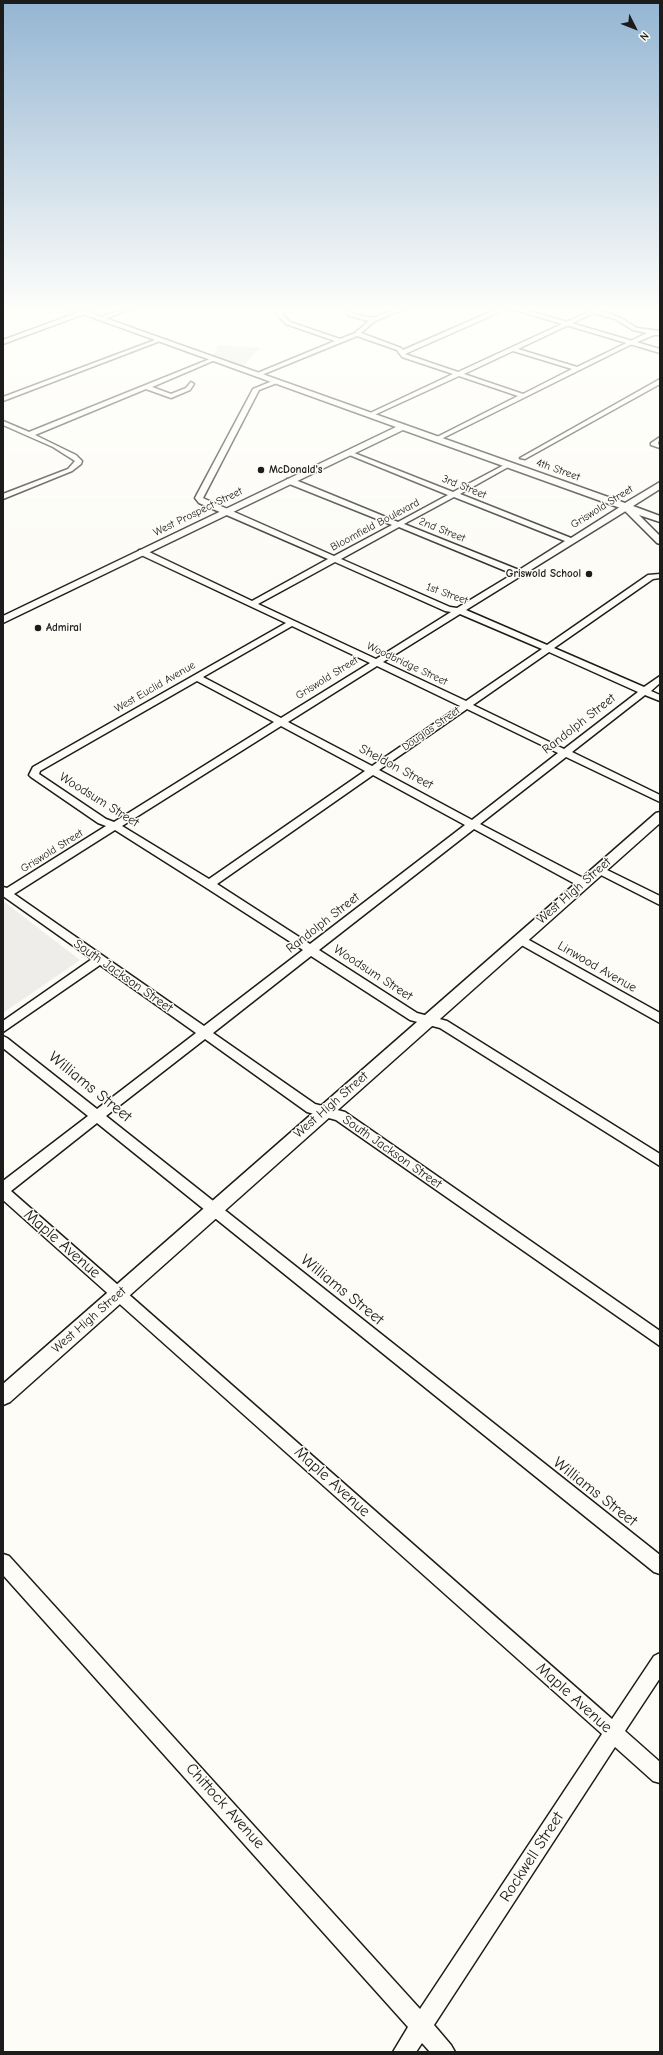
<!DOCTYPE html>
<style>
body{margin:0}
#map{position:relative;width:663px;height:2055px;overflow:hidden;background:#fdfcf7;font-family:"Comic Neue",sans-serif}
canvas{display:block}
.frame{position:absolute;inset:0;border:4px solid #1c1c1c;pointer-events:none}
.north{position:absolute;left:615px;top:8px;width:40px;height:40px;-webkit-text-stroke:3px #fdfcf7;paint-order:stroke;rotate:132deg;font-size:11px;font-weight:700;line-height:16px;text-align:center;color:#1c1c1c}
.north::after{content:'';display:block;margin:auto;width:14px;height:18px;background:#1c1c1c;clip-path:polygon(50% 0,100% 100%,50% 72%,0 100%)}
</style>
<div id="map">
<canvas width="663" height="2055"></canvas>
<div class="frame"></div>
<div class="north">N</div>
</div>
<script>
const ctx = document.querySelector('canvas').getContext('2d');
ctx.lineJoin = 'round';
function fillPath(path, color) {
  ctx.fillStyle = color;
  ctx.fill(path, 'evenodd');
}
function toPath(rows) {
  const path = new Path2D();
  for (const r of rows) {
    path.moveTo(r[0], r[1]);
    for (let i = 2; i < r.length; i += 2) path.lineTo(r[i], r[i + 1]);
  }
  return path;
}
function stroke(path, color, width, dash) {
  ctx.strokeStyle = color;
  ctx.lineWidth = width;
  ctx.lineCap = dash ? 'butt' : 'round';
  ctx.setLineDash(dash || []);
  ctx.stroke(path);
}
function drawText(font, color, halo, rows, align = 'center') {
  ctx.font = font + ' "Comic Neue",sans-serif';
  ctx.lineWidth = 3;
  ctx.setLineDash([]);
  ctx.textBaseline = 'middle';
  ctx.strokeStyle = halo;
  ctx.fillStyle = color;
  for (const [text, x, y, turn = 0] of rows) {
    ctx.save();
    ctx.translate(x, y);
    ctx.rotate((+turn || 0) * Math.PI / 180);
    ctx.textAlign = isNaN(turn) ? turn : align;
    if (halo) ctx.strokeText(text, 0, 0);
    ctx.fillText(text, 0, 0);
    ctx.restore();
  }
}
fillPath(toPath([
 [70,306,130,306,98,317],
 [3,901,80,960,3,1013]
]), '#eeede9');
fillPath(toPath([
 [219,345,260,348,243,366,212,356]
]), '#e0dfdb');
const minor = toPath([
 [3,306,10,306,3,310,3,306],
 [131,306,140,306,101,320,96,319,131,306],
 [277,306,283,306,283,315,290,322,340,339,355,333,369,321,349,316,342,306,348,306,353,314,373,318,403,306,411,306,375,321,361,333,401,348,403,350,504,306,509,306,509,308,405,354,458,372,590,311,585,308,588,306,619,317,637,328,660,331,660,335,654,335,630,345,437,441,434,439,435,438,518,396,459,376,372,416,368,416,368,414,453,374,402,357,397,350,357,336,259,376,255,376,255,374,335,341,286,324,277,315,277,306],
 [594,313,615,319,633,330,647,333,577,367,518,349,594,313],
 [513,351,572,369,523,394,464,374,513,351],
 [82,311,84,314,3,344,3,340,82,311],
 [155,340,160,341,3,401,3,397,155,340],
 [210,359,215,360,152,387,171,394,186,388,191,382,194,384,190,390,171,398,146,389,35,435,76,455,82,461,81,464,72,471,3,499,3,494,68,469,75,461,53,447,3,425,3,421,29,432,210,359],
 [660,379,660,384,525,459,520,458,660,379],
 [275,380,277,381,277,383,259,390,203,498,205,499,334,556,392,525,287,483,287,479,293,479,398,522,448,495,347,454,347,452,349,451,453,492,506,464,510,464,510,466,460,494,571,538,623,505,629,505,629,509,466,610,547,645,648,575,660,574,660,578,653,579,554,648,644,687,660,676,660,683,651,691,660,695,660,701,645,695,572,752,660,795,660,802,566,757,480,824,587,880,588,883,587,886,579,886,474,829,319,950,417,1013,447,1021,660,1154,660,1166,440,1028,410,1020,311,956,213,1033,315,1104,345,1112,660,1331,660,1346,336,1120,307,1112,205,1039,106,1116,660,1555,660,1574,654,1572,97,1123,11,1191,612,1719,654,1656,660,1653,660,1678,625,1731,660,1762,660,1783,653,1781,615,1747,434,2025,451,2045,455,2052,430,2052,422,2043,416,2052,393,2052,408,2027,3,1575,3,1554,9,1556,420,2009,602,1734,3,1200,3,1181,88,1116,3,1048,3,1036,7,1038,97,1109,196,1033,100,965,3,1032,3,1021,92,959,3,896,3,887,7,888,106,826,98,823,31,777,29,775,33,767,286,623,139,554,139,550,145,550,252,601,328,559,199,503,195,498,253,389,275,380],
 [454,497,565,541,519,570,404,524,454,497],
 [399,527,513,574,457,608,450,607,341,559,399,527],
 [335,562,445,611,451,612,376,659,258,604,335,562],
 [460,614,542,649,466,701,383,662,460,614],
 [292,626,370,663,281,718,203,677,292,626],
 [549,652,638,692,564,749,473,705,549,652],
 [377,666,460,706,372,766,288,722,377,666],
 [197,681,274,722,114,822,106,819,39,774,40,771,197,681],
 [467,709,558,753,472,820,379,770,467,709],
 [281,726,365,771,209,879,122,826,281,726],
 [373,775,465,825,310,944,217,884,373,775],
 [115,830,205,887,303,950,204,1026,14,894,115,830],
 [660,437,658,443,660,448,651,445,651,443,660,437],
 [599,866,660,896,660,905,595,872,594,870,595,868,599,866],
 [520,935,660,1013,660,1023,516,942,514,939,516,936,520,935]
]);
const tertiary = toPath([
 [61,306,71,306,625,503,660,482,660,489,633,506,660,516,660,522,639,515,660,536,660,544,657,543,623,509,403,430,3,623,3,616,396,427,61,306],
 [502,306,513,306,660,349,660,353,502,306],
 [660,812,660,823,10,1402,3,1405,3,1384,656,813,660,812]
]);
stroke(minor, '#1c1c1c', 3);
stroke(tertiary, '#1c1c1c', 3);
fillPath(minor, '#fdfcf7');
fillPath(tertiary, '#fdfcf7');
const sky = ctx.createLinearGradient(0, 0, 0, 594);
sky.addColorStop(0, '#94b5d2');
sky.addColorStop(0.52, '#fefefb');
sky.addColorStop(1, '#fefefb00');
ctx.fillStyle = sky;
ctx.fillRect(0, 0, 663, 594);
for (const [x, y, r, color] of [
 [261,470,4,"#1c1c1c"],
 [589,574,4,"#1c1c1c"],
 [38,628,4,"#1c1c1c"]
]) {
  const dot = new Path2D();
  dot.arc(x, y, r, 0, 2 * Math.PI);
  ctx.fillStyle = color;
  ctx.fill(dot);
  stroke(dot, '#fdfcf7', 1.5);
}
drawText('bold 11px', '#1c1c1c', '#fdfcf7', [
 ["McDonald's",269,470],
 ["Griswold School",581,574,"right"],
 ["Admiral",46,628]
], 'left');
drawText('11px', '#1c1c1c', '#fdfcf7', [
 ["4th Street",558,470,20],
 ["3rd Street",464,487,22],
 ["Griswold Street",602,507,-32],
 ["West Prospect Street",198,512,-26],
 ["Bloomfield Boulevard",375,525,-28],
 ["2nd Street",442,530,22],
 ["1st Street",447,594,20],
 ["Woodbridge Street",407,664,25],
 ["Griswold Street",327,678,-32],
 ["West Euclid Avenue",155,687,-30],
 ["Douglas Street",431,729,-35],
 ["Griswold Street",52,851,-32]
]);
drawText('13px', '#1c1c1c', '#fdfcf7', [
 ["Randolph Street",579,724,-38],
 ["Sheldon Street",396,767,28],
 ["Woodsum Street",99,800,32],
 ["West High Street",574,891,-41],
 ["Randolph Street",323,923,-38],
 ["Linwood Avenue",597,967,30],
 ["Woodsum Street",373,973,33],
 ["South Jackson Street",123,976,35],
 ["West High Street",331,1105,-41],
 ["South Jackson Street",392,1152,35],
 ["West High Street",89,1320,-41]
]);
drawText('16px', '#1c1c1c', '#fdfcf7', [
 ["Williams Street",90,1087,39],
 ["Maple Avenue",62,1244,41],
 ["Williams Street",342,1290,39],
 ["Maple Avenue",332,1482,42],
 ["Williams Street",595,1492,38],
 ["Maple Avenue",574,1698,42],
 ["Chittock Avenue",225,1806,48],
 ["Rockwell Street",532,1857,-57]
]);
</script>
